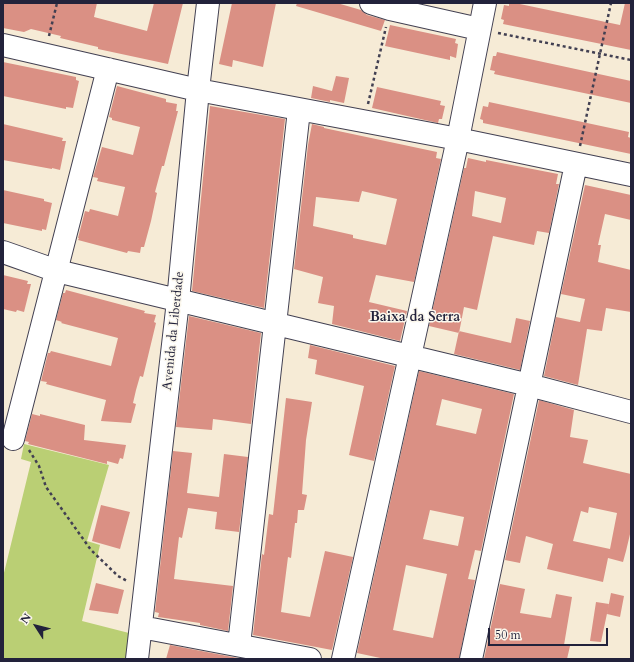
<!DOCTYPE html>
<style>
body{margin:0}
#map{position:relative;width:634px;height:662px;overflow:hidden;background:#f6ebd6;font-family:Cardo,serif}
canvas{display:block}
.frame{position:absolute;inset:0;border:4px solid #22223b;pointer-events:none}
.north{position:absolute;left:16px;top:606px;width:40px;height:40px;-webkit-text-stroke:3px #fbf7ec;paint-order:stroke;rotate:306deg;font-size:11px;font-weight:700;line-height:16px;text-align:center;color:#22223b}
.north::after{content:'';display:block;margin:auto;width:14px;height:18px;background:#22223b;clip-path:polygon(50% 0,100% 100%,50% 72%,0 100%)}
.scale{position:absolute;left:488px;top:628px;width:120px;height:18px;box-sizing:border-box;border:2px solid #22223b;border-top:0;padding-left:5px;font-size:12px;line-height:14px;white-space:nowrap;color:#22223b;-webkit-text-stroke:3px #fbf7ec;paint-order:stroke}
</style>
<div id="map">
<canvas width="634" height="662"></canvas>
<div class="frame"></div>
<div class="north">N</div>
<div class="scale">50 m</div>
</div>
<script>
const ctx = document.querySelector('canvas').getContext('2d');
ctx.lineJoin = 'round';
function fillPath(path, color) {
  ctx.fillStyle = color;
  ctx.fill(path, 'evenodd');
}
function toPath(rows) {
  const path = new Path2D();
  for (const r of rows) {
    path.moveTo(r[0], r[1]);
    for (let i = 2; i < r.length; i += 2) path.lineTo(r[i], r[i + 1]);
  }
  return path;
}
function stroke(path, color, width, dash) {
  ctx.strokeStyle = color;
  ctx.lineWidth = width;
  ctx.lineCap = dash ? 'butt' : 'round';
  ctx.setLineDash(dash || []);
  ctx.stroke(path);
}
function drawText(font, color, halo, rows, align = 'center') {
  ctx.font = font + ' Cardo,serif';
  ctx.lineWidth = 3;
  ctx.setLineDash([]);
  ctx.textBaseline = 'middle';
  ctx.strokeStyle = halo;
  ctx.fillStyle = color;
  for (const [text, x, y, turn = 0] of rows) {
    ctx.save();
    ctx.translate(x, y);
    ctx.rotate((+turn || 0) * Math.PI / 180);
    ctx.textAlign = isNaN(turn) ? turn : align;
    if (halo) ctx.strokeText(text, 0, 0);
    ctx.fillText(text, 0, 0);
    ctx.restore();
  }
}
fillPath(toPath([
 [24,444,109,465,87,541,100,545,82,621,129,633,126,659,3,659,3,577,31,462,21,459]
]), '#bacf74');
fillPath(toPath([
 [3,3,97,3,94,17,147,31,154,3,183,3,168,64,98,49,98,47,60,38,61,36,31,29,24,32,3,28],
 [232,3,276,3,263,67,233,60,232,67,219,64],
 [297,3,337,3,361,10,367,15,385,20,381,31,296,6],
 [509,3,515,3,620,25,625,3,631,3,631,50,503,24,504,20,501,19,504,5,509,6],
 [390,25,456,39,455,43,458,44,456,58,450,56,450,60,385,46],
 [497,52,631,81,631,103,494,74,495,71,490,70,493,56,496,56],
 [3,62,76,77,76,80,79,81,73,108,66,107,66,109,3,96],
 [336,76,349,78,344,103,330,100,330,102,311,98,313,86,332,91],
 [117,86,166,99,166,102,177,104,176,111,178,111,164,166,162,166,155,192,157,193,151,221,144,247,141,247,140,253,128,251,127,253,78,240,79,238,78,238,85,211,89,212,90,209,118,216,125,187,97,181,98,178,93,177,102,147,133,155,140,127,112,120,112,118,109,117],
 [377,87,441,101,440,105,445,106,442,119,439,119,438,123,372,108],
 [489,102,629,132,628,137,631,138,631,154,483,123,483,120,480,119,483,106,488,107],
 [210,106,285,119,264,308,192,291],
 [3,124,63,138,62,141,66,141,60,170,52,168,52,169,3,160],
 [312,124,324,127,324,128,437,152,436,158,441,159,414,282,376,275,369,302,407,311,400,341,332,324,334,306,318,303,323,277,294,269,308,145],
 [362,191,397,199,386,245,353,238,353,235,313,226,316,197,359,202],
 [468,158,486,162,486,160,558,174,556,184,559,184,549,233,537,231,534,245,493,236,477,310,464,307,459,333,429,326,464,168,466,168],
 [475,191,506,198,501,223,472,216],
 [585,185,631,195,631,220,605,214,598,245,601,245,598,262,631,270,631,312,606,308,602,331,587,329,578,385,544,376,556,317,580,322,585,299,561,294],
 [3,190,44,199,44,201,52,203,46,230,42,229,42,231,3,223],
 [3,275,28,281,27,284,31,284,24,312,17,310,16,312,3,309],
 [66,290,145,311,144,313,156,315,154,322,156,323,143,377,140,376,136,390,133,403,136,404,131,423,101,421,106,400,46,384,47,382,41,381,48,353,50,353,51,351,111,366,118,338,61,323,62,322,56,320,63,293,65,293],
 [189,316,261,333,251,424,213,419,212,430,176,427],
 [516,318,530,321,520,370,454,354,459,331,511,343],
 [310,345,395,366,374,461,349,455,364,386,315,374,317,360,308,358],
 [419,371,514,394,481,551,475,550,468,579,475,580,459,659,385,659,357,653],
 [442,399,482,409,476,434,436,425],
 [430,510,464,517,458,546,423,539],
 [406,565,447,574,433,638,393,630],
 [286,398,312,402,306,440,302,494,307,495,304,510,298,510,297,523,295,523,291,558,288,557,281,612,310,617,325,551,353,557,332,650,253,635,262,554,264,555,269,514,273,515],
 [539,400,574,410,570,437,588,440,583,463,631,474,631,530,626,551,623,562,608,558,603,582,547,569,553,544,526,536,520,563,505,560],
 [589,507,617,513,610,549,573,541,581,511,588,513],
 [32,414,40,416,40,414,85,425,84,440,126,445,123,459,120,458,118,464,107,461,107,464,28,444,29,442,25,441],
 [173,451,192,453,187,493,219,497,224,454,248,457,239,532,215,529,217,512,188,508,182,538,179,537,174,579,233,586,228,631,200,625,200,623,158,617,159,613,155,612],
 [101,505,130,512,120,549,92,541],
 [96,583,124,590,118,614,89,610],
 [500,584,525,589,520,613,551,618,556,594,572,597,564,645,570,646,567,659,484,659],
 [611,593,624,596,620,617,607,614],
 [596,602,609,604,601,642,590,641],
 [170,645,243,659,166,659]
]), '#da9084');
const minor = toPath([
 [371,3,390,9,479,29],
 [3,45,198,90,458,139,631,175],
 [3,252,57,271,529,385,631,412],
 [13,439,108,69],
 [141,627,310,659],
 [239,645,299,110],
 [137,659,178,301,198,90,208,3],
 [343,659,458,139,485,3],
 [471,659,576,164]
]);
stroke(minor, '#424052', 24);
stroke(toPath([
 [498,33,631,60],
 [49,36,57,3],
 [368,104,386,27],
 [580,146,611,3],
 [29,450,39,466,46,487,91,550,118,576,127,581]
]), '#424052', 2.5, [3, 3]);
stroke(minor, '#fff', 22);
drawText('13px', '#22223b', '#fbf7ec', [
 ["Avenida da Liberdade",174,331,-84]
]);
drawText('bold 14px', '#22223b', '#fbf7ec', [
 ["Baixa da Serra",415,318]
]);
</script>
